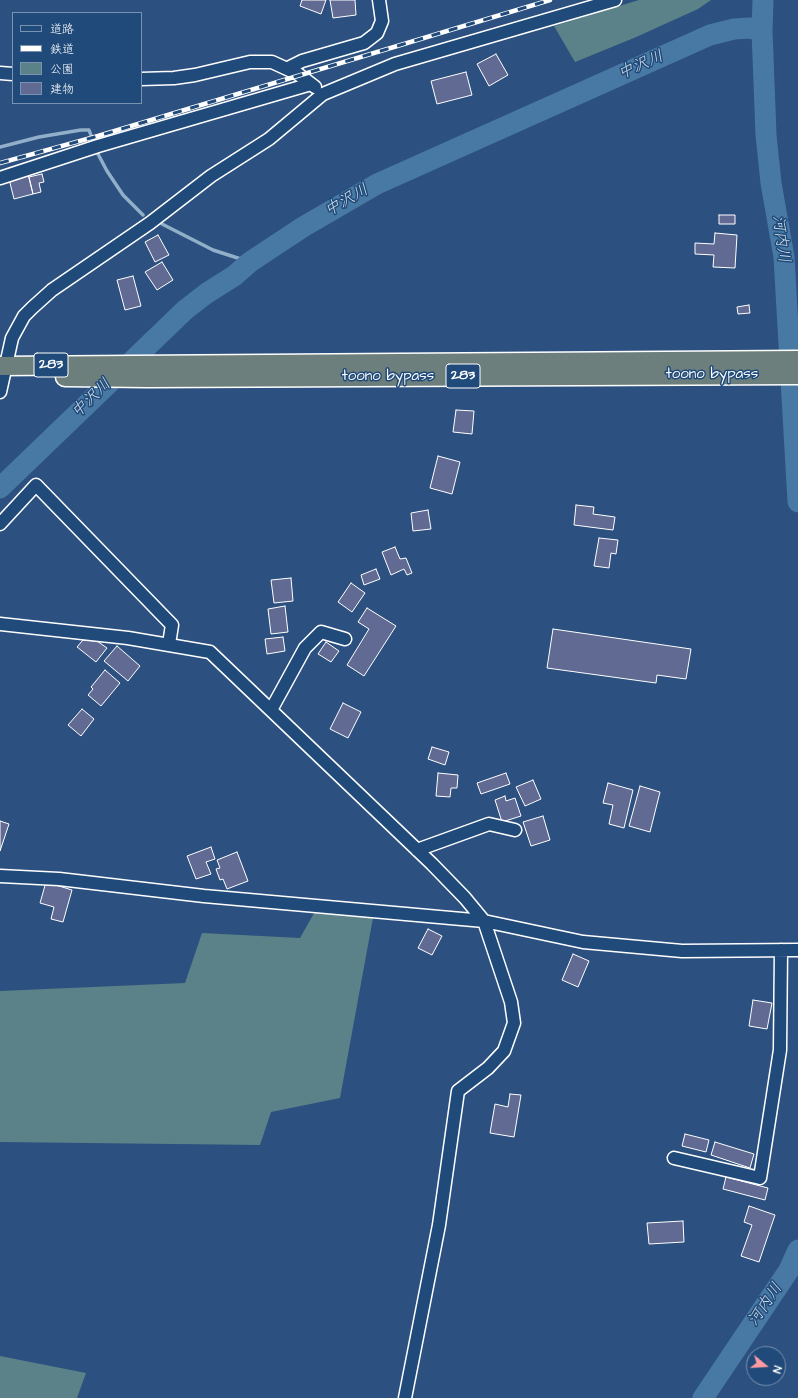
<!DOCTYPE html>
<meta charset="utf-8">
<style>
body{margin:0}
#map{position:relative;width:798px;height:1398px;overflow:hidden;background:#2c507f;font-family:"Architects Daughter","Klee One",sans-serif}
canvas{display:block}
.legend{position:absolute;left:12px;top:12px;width:130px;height:92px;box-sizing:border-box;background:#1f4a7a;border:1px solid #7992af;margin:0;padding:5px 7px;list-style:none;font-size:12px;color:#fff}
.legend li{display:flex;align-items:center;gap:8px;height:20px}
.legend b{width:20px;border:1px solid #7992af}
.north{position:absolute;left:746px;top:1346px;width:40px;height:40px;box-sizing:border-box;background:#1f4a7a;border:1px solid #7992af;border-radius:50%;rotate:108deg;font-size:11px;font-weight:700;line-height:16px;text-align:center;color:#fff}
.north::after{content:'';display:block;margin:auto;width:14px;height:18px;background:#ff9aa2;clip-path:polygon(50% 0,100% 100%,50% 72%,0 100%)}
</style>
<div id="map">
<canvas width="798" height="1398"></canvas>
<ul class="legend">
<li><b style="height:5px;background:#1f4a7a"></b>道路</li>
<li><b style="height:5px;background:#fff"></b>鉄道</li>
<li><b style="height:11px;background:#5a8288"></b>公園</li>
<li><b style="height:11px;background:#606a93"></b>建物</li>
</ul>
<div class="north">N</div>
</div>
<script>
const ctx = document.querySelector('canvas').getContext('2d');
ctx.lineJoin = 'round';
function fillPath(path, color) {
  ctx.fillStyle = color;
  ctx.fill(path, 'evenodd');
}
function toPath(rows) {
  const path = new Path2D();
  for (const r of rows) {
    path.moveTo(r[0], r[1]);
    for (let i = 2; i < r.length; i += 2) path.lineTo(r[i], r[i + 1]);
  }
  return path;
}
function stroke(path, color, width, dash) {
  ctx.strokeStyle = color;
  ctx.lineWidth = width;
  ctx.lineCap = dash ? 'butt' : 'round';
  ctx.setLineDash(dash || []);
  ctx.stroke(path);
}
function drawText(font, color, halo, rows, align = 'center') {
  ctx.font = font + ' "Architects Daughter","Klee One",sans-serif';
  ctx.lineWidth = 3;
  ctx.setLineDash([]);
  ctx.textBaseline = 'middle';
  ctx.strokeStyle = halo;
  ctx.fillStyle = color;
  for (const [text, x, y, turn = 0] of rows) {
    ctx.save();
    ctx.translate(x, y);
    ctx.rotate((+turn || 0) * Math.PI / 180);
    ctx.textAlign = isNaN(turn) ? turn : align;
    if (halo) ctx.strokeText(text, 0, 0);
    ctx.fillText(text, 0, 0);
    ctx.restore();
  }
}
fillPath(toPath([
 [639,0,711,0,698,9,634,38,575,62,554,26],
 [322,899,375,907,340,1098,271,1112,260,1145,0,1142,0,991,185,983,202,933,300,938],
 [0,1356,86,1373,77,1398,0,1398]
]), '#5a8288');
stroke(toPath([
 [0,147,39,137,81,130,89,130,98,154,107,171,123,195,143,215],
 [162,224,213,250,250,262]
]), '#91afc8', 3.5);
stroke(toPath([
 [763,0,762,31,766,135,771,183,784,257,798,502],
 [0,488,185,310,207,293,234,276,250,262,303,227,377,184,710,35,734,29,750,28,762,31],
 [703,1398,789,1270,798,1250]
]), '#4779a4', 21);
const building = toPath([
 [302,0,326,0,321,14,300,6,302,0],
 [330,0,355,0,356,15,333,18,330,0],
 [496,54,508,75,489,86,477,64,496,54],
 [466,72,472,95,437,104,431,81,466,72],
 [28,174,33,194,14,199,9,179,28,174],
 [42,174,44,182,39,183,41,192,33,194,29,177,42,174],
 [719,215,735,215,735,224,719,224,719,215],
 [715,233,737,235,735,268,713,267,714,255,695,254,695,243,714,244,715,233],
 [158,235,169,255,155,262,145,242,158,235],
 [162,262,173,280,157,290,145,272,162,262],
 [133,276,141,306,125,310,117,280,133,276],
 [749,305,750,313,738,314,737,307,749,305],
 [456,410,474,411,472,434,453,432,456,410],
 [438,456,460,462,452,494,430,488,438,456],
 [576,505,594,507,593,514,615,517,613,530,574,525,576,505],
 [428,510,431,529,413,531,411,513,428,510],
 [599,538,618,540,616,554,611,553,609,568,594,566,599,538],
 [395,547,400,559,406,558,412,573,407,575,404,569,391,575,382,552,395,547],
 [376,569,380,579,364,585,361,575,376,569],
 [291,578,293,601,274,603,271,580,291,578],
 [351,583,365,593,352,612,338,602,351,583],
 [285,606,288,632,271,634,268,609,285,606],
 [367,608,396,626,364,676,347,665,369,629,358,622,367,608],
 [553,629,691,649,686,679,657,675,656,683,547,668,553,629],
 [283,637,285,651,267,654,265,639,283,637],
 [83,640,97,641,107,648,96,662,77,647,83,640],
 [326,642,339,651,331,662,318,654,326,642],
 [117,646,140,666,128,681,104,661,117,646],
 [105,670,120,683,101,706,88,695,93,689,91,687,105,670],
 [343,703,361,712,348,738,330,729,343,703],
 [82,709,94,719,81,736,68,725,82,709],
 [432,747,449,752,445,765,428,759,432,747],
 [438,773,458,775,457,788,451,788,450,797,436,796,438,773],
 [506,773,510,784,481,794,477,783,506,773],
 [533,780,541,799,525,806,516,787,533,780],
 [608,783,633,790,624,828,609,824,613,805,603,803,608,783],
 [640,786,660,792,650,832,629,826,640,786],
 [505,796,506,801,515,798,521,816,502,822,495,800,505,796],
 [543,816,550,840,531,846,523,822,543,816],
 [0,821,9,824,0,851,0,821],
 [211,847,215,859,206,862,211,874,196,879,187,856,211,847],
 [237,852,248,881,227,889,223,879,220,880,216,869,220,868,217,860,237,852],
 [46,882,72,890,63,922,51,919,54,907,40,903,46,882],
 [428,929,442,936,432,955,418,948,428,929],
 [573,954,589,961,578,987,562,980,573,954],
 [753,1000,772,1003,767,1029,749,1026,753,1000],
 [510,1094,521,1095,514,1137,490,1133,495,1104,508,1107,510,1094],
 [685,1134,709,1140,706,1152,682,1146,685,1134],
 [715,1142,754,1154,750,1168,711,1155,715,1142],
 [726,1177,768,1188,765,1200,723,1189,726,1177],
 [749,1206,775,1215,759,1262,741,1256,752,1225,744,1222,749,1206],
 [683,1221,684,1242,649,1244,647,1223,683,1221]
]);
fillPath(building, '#606a93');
stroke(building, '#fff', 1);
const minor = toPath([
 [288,68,302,61,364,43,377,33,382,21,379,0],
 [0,73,13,74],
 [141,79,174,78,195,75,250,62,272,62,298,74,315,87],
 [0,178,98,146,311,84],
 [0,392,12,338,24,316,32,308,52,290,150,223,211,176,269,139,323,94,395,64,615,0],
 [0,524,36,485,172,625,169,644],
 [0,624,128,638,210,652,432,864,465,898,484,921,511,1002,514,1023,504,1051,488,1068,458,1091,439,1225,405,1398],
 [271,710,305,648,321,632,345,639],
 [417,850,489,824,515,830],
 [0,876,59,879,204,896,484,921,583,942,682,951,798,950],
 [674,1158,760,1178,780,1050,781,950]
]);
const highway = toPath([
 [0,366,798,360],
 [65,377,147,378,798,375]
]);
stroke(minor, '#fff', 15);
stroke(highway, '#fff', 21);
stroke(minor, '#1f4a7a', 12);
stroke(highway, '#6c7f7c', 18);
const rail = toPath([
 [0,163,98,136,550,0]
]);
stroke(rail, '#fff', 4.5);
stroke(rail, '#1f4a7a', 3, [9]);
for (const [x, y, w] of [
 [51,365,34],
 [463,376,34]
]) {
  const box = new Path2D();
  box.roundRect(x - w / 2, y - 12, w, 24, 3);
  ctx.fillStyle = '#1f4a7a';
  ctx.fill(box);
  stroke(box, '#fff', 1);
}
drawText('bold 14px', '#fff', null, [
 ["283",51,365],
 ["283",463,376]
]);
drawText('15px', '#fff', '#1f4a7a', [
 ["toono bypass",712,375],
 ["toono bypass",388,377]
]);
drawText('italic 16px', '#d1dee8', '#1f4a7a', [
 ["中沢川",641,66,-24],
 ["中沢川",347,201,-30],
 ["河内川",780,239,82],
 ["中沢川",92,399,-44],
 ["河内川",766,1305,-56]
]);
</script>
